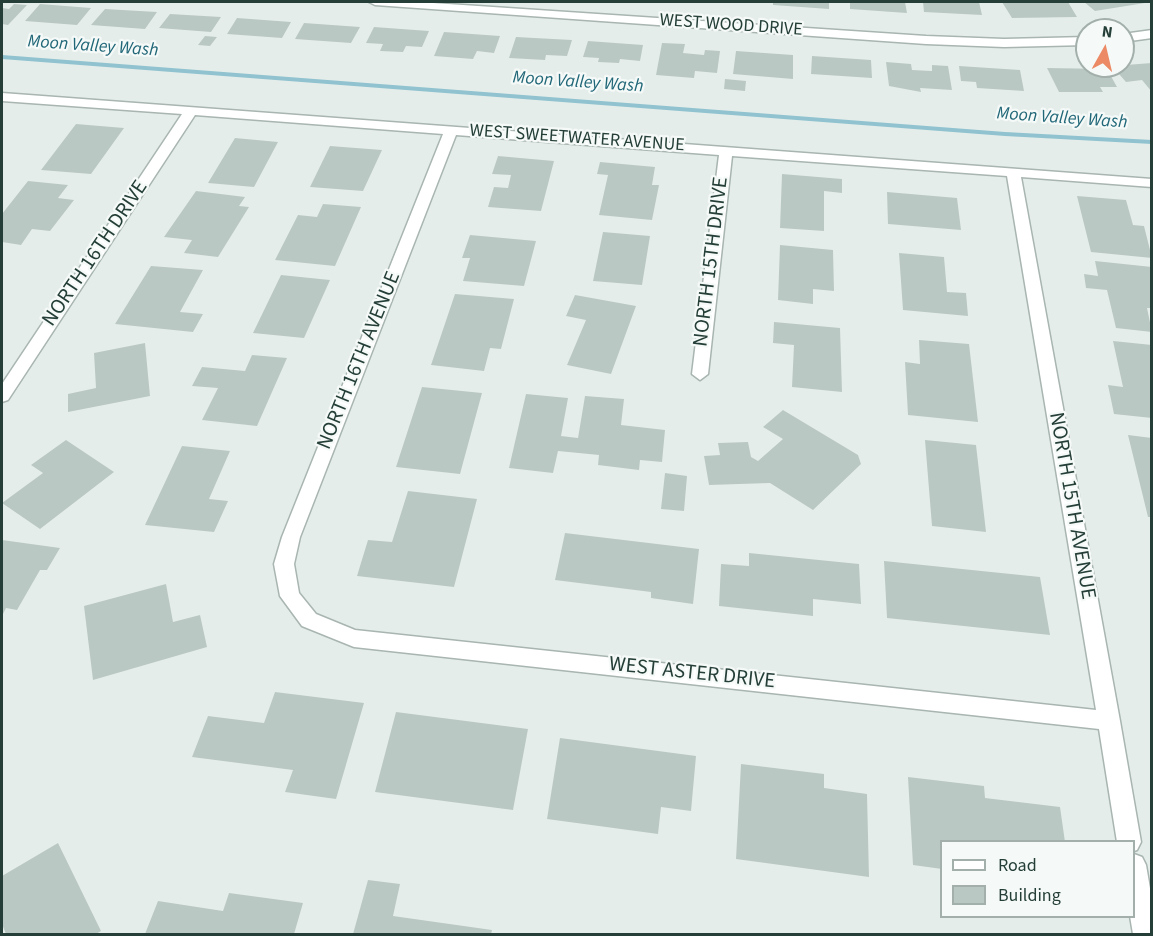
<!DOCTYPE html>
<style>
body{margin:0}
#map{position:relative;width:1153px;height:936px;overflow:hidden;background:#e5edea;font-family:"Source Sans 3",sans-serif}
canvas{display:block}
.frame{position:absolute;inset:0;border:3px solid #253f38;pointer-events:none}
.legend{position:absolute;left:940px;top:840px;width:195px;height:78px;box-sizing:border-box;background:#f5faf8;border:2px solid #a2afab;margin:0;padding:8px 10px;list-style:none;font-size:18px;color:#253f38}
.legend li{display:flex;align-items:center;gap:12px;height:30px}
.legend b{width:30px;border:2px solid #a2afab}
.north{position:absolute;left:1075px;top:18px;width:60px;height:60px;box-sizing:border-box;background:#f5faf8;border:2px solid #a2afab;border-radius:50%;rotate:8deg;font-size:16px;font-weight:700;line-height:24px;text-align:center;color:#253f38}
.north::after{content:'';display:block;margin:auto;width:21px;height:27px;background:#eb8a65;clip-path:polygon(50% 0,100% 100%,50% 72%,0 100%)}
</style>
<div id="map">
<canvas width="1153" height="936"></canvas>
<div class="frame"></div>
<ul class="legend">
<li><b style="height:8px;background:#fff"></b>Road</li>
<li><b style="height:16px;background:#bac8c3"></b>Building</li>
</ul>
<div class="north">N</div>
</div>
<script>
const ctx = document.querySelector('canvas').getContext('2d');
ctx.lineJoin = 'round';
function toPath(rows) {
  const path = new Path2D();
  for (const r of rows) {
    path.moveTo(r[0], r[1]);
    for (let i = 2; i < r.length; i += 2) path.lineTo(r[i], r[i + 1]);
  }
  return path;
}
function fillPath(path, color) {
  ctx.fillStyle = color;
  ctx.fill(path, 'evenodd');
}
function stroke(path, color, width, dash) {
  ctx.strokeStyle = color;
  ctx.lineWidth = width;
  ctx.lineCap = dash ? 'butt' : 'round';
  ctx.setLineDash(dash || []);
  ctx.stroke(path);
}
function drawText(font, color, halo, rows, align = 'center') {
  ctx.font = font + ' "Source Sans 3",sans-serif';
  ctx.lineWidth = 4.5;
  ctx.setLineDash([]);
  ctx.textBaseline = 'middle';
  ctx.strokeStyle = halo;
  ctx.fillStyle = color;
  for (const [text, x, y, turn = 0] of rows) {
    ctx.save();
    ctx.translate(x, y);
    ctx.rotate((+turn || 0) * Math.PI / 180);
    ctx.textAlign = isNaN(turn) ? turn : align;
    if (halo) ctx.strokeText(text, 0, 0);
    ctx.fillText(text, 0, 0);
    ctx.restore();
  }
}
fillPath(toPath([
 [2,55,1005,132,1152,140,1152,144,1005,136,2,59,2,55]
]), '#90c3cf');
fillPath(toPath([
 [773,2,829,2,829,9,773,5],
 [850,2,905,2,907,13,850,9],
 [923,2,979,2,982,15,924,12],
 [1002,2,1068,2,1077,17,1012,18],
 [1084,2,1142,2,1145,3,1095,11],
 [14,4,27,5,8,25,2,24,2,8,9,9],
 [40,4,91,8,77,25,25,21],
 [105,9,157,12,145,29,91,25],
 [170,14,221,17,211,32,159,28],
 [237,18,291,22,282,38,227,34],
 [304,23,360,27,351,43,295,39],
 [374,27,429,31,422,47,406,46,403,52,380,51,383,44,366,43],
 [444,32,500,36,494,53,477,51,473,59,434,56],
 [205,36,217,37,210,46,198,45],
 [516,37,572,40,567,56,546,55,545,60,509,58],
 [588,41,643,45,640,61,620,59,619,63,598,62,599,58,583,57],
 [662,43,685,44,683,53,704,55,705,50,720,51,717,73,695,71,694,78,656,75],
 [736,51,793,55,793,79,733,74],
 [812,56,871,60,872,78,811,74],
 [886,62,911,64,912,70,932,71,932,65,948,66,952,90,920,88,921,92,889,86],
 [1152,63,1152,92,1142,80,1126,82,1112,66],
 [959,66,1020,70,1024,91,977,88,976,82,961,81],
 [1047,68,1107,69,1117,87,1100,87,1103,92,1059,92],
 [725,79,746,81,745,91,724,89],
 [76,124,124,128,91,174,41,170],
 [235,138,278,142,254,187,208,183],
 [330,146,382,150,363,191,310,187],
 [498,156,554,161,541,211,488,207,494,187,508,188,511,175,492,174],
 [600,162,655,167,652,185,659,185,652,220,599,215,608,175,597,174],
 [782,174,842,179,842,193,824,191,824,231,780,228],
 [28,181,68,185,58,198,74,200,50,231,32,229,21,245,2,242,2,214],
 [196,191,245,197,239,206,249,207,218,257,184,253,192,240,164,237],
 [887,192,957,198,961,230,888,224],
 [1077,196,1126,200,1133,225,1144,226,1152,258,1091,252],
 [323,204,361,207,335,266,275,260,298,215,317,217],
 [603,232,650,236,642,285,593,281],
 [470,235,536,241,524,286,463,281,470,258,462,258],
 [780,245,833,250,834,291,813,289,813,304,778,300],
 [899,253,944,257,947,292,966,293,968,316,903,310],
 [1095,261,1152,267,1152,308,1147,308,1152,332,1116,328,1107,290,1086,288,1084,274,1098,276],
 [151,266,203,270,180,312,203,314,193,332,115,324],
 [281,275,330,280,304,338,253,333],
 [455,294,514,299,501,349,490,348,484,371,431,365],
 [575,295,636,306,611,374,567,365,586,320,566,316],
 [774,322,840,328,842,392,792,387,794,345,773,343],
 [919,340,969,344,978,422,908,415,905,362,920,364],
 [1113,341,1152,345,1152,418,1114,414,1108,385,1123,387],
 [145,343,150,396,68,412,68,394,96,388,94,353],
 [252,355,287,358,257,426,202,420,218,388,192,386,202,367,245,371],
 [422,387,482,393,460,474,396,467],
 [526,394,568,398,561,436,578,438,585,396,624,399,621,425,665,430,662,462,640,460,639,470,598,465,599,455,558,451,553,473,509,468],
 [783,410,858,455,861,464,813,510,770,483,709,485,704,456,720,455,718,443,748,442,751,457,758,461,783,439,763,427],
 [1128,435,1152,438,1152,517,1148,517],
 [66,440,114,472,40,529,2,503,43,473,31,465],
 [925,440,976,445,986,532,932,526],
 [182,446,230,451,209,499,228,501,214,532,145,525],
 [665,473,687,476,684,511,661,509],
 [408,491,477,499,454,587,357,576,368,540,392,542],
 [565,533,699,549,693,604,651,598,651,592,555,580],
 [2,540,60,548,47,570,40,570,17,610,6,608,2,616],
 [749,553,859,564,861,604,813,599,813,616,719,606,721,564,749,566],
 [884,561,1040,577,1050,635,887,618],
 [166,584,173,622,200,615,207,647,93,680,84,606],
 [275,692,364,703,336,799,285,792,293,770,192,757,208,716,264,723],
 [396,712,528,729,513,810,375,792],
 [560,738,696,756,691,811,661,807,658,834,547,819],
 [741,764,824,774,824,788,867,794,869,877,736,859],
 [908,777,984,786,985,798,1060,807,1065,842,942,842,942,869,913,865],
 [58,843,101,931,96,934,6,934,2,924,2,876],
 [368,880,400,884,393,916,492,930,491,934,353,934],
 [229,893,303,903,294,934,145,934,158,901,223,911]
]), '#bac8c3');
const street = toPath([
 [369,2,418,2,926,36,1004,39,1087,37,1087,45,1004,47,926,44,375,5,369,2],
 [1152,30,1152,38,1123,42,1123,34,1152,30],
 [2,93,1152,179,1152,187,1021,177,1120,721,1141,842,1137,850,1134,851,1134,842,1117,842,1099,729,354,647,302,626,280,596,274,564,282,537,443,134,195,115,8,400,2,402,2,384,182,114,2,101,2,93],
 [456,135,719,155,692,374,700,380,708,374,732,156,1007,176,1096,710,355,630,316,614,299,593,294,564,300,537,456,135],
 [1134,854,1142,857,1146,865,1152,900,1152,934,1133,934,1130,916,1134,916,1134,854]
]);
stroke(street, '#a8b5b1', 3);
fillPath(street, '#fff');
drawText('18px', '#253f38', '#f5faf8', [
 ["WEST WOOD DRIVE",731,26,4],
 ["WEST SWEETWATER AVENUE",577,139,4]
]);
drawText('italic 18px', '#216778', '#f5faf8', [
 ["Moon Valley Wash",93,47,4],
 ["Moon Valley Wash",578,83,4],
 ["Moon Valley Wash",1062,119,4]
]);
drawText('21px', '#253f38', '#f5faf8', [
 ["NORTH 16TH DRIVE",96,254,-56],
 ["NORTH 15TH DRIVE",712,262,-83],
 ["NORTH 16TH AVENUE",360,361,-68],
 ["NORTH 15TH AVENUE",1071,506,80],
 ["WEST ASTER DRIVE",692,674,6]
]);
</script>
